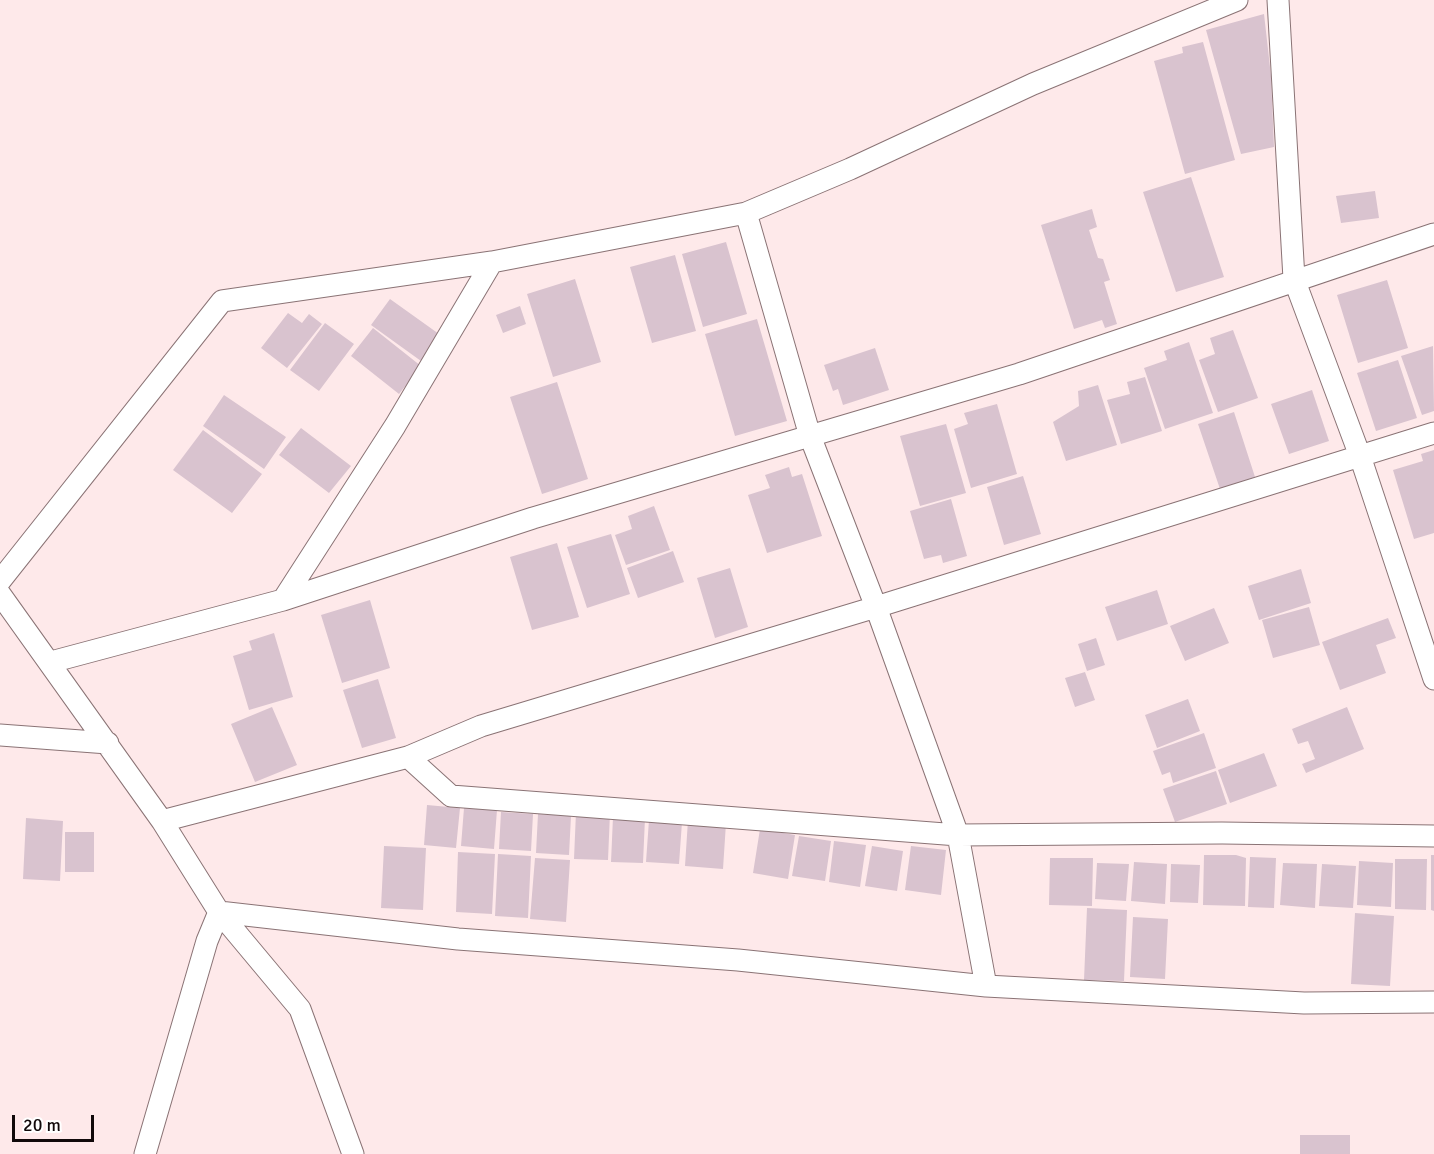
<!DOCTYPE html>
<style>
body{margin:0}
#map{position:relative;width:1434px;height:1154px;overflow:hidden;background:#fee9ea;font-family:Signika,sans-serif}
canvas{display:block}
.scale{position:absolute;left:12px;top:1115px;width:82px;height:27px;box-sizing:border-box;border:3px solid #11090a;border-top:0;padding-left:8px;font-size:18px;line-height:21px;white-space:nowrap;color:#11090a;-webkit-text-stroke:4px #fff;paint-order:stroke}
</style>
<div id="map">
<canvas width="1434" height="1154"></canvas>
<div class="scale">20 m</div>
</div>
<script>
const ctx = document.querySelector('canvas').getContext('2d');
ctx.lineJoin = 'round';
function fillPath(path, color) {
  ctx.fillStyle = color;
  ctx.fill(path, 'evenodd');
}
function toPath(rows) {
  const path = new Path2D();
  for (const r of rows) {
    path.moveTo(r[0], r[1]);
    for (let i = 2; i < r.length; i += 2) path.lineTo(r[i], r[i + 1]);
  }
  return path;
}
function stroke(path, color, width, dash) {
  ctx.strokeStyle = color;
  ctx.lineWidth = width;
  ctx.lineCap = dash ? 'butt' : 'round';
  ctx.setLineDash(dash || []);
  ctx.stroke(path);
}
fillPath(toPath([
 [1264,14,1271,76,1274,147,1241,154,1206,30],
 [1203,42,1235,160,1185,174,1154,61,1183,53,1182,47],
 [1191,177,1224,277,1176,292,1143,192],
 [1375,191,1379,218,1341,223,1336,196],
 [1092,209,1097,227,1089,230,1098,258,1103,259,1110,280,1104,282,1117,324,1105,328,1102,320,1074,329,1041,225],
 [726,242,747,314,703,327,682,254],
 [675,255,696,331,652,343,630,267],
 [575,279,601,362,553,377,527,294],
 [1387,280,1408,348,1358,363,1337,295],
 [390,299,439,334,421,361,371,325],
 [520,306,526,324,503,333,496,315],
 [288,313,302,323,309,314,322,324,287,368,261,348],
 [757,319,787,421,735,436,705,334],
 [325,323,354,344,319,391,290,370],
 [373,328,421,366,399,394,351,356],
 [1233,330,1258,398,1218,412,1199,360,1215,354,1210,338],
 [1189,342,1213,413,1165,429,1144,368,1167,360,1164,351],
 [1433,346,1434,411,1422,415,1401,356],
 [875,348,889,390,843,405,838,389,833,391,824,365],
 [1398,360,1417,418,1376,431,1357,373],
 [1145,377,1162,431,1121,444,1107,400,1130,394,1127,382],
 [557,382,588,479,542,494,510,397],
 [1098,385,1117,445,1066,461,1053,422,1079,406,1078,391],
 [1312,390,1329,441,1289,454,1271,404],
 [224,395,286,437,264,469,203,426],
 [997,404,1017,474,971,488,954,429,968,424,964,413],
 [1234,412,1255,477,1220,489,1198,424],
 [946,424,966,493,920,506,900,436],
 [301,428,351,466,329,493,279,455],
 [203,430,262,474,232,513,173,470],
 [1434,450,1434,533,1414,539,1393,470,1423,461,1421,454],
 [789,467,792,477,802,474,822,536,767,553,748,495,770,488,765,475],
 [1023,476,1041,534,1004,545,987,487],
 [951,499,967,556,943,563,941,555,924,559,910,511],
 [654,506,670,550,626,565,615,535,632,529,628,516],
 [611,534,630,594,587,608,567,547],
 [557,543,579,617,532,630,510,557],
 [673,551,684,582,638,598,627,568],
 [730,568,748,627,715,638,697,578],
 [1301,569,1311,603,1259,620,1248,586],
 [1157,590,1168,624,1117,641,1105,607],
 [370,600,390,668,342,683,321,615],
 [1309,607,1320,645,1273,658,1262,620],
 [1214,608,1229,643,1185,661,1170,626],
 [1388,618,1396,638,1376,645,1386,673,1340,690,1322,642],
 [274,633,293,697,249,710,233,656,252,650,249,641],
 [1096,638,1105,665,1087,671,1078,644],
 [1085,672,1095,700,1075,707,1065,678],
 [378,679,396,738,362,748,343,690],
 [1188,699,1200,731,1157,748,1145,715],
 [272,707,297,765,255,782,231,724],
 [1347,707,1364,749,1306,773,1302,764,1315,759,1308,741,1298,744,1292,729],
 [1204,733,1216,768,1173,783,1170,772,1162,775,1153,751],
 [1264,753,1277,786,1230,803,1218,770],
 [1216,771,1227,804,1175,822,1163,789],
 [427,805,460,808,456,848,424,845],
 [464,808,497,810,494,849,461,846],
 [501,812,533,814,531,851,499,849],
 [576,812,610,813,608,860,574,859],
 [538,814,571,816,569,855,536,853],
 [613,817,645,818,643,863,611,862],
 [26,818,63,821,60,881,23,879],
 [649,820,682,822,679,864,646,862],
 [688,820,726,823,723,869,685,866],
 [760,829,795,835,788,879,753,873],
 [65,832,94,832,94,872,65,872],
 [799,836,831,841,825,881,792,876],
 [834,841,866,845,860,887,829,882],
 [384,846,426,848,423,910,381,908],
 [872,846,903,851,897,891,865,886],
 [911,846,946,850,941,895,905,890],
 [458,852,495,854,492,914,456,912],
 [498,854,531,856,528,918,495,916],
 [1204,855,1236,855,1246,858,1245,906,1203,905],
 [1431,855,1434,855,1434,911,1431,910],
 [1250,857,1276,858,1274,908,1248,907],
 [535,858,570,860,566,922,530,919],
 [1050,858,1093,858,1092,906,1049,905],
 [1395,859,1427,859,1426,910,1395,909],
 [1359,861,1393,863,1391,907,1357,905],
 [1134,862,1167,864,1165,904,1131,901],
 [1097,863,1129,864,1126,901,1095,899],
 [1283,863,1317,864,1315,908,1280,905],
 [1171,864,1200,865,1198,903,1170,902],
 [1322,864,1356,866,1353,908,1319,906],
 [1087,908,1127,910,1124,981,1084,980],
 [1355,913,1394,916,1390,986,1351,984],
 [1133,917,1168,919,1165,979,1130,977],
 [1300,1135,1350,1135,1350,1154,1300,1154]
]), '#d9c3cf');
const minor = toPath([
 [746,213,810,436,876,607,958,835,1222,833,1434,836],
 [1434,433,1360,456,1434,679],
 [0,581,222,301,492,262,746,213,850,169,1033,84,1237,0],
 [0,594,162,821,408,757,481,726,876,607,1360,456,1294,279,1278,0],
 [283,600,395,426,492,262],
 [51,662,283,600,533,518,1019,374,1434,234],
 [0,735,108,743],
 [408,757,451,796,958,835,986,986],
 [162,821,219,912,458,939,738,960,986,986,1304,1003,1434,1002],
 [145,1154,207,941,219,912,300,1009,353,1154]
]);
stroke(minor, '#8a7375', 23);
stroke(minor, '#fff', 21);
</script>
